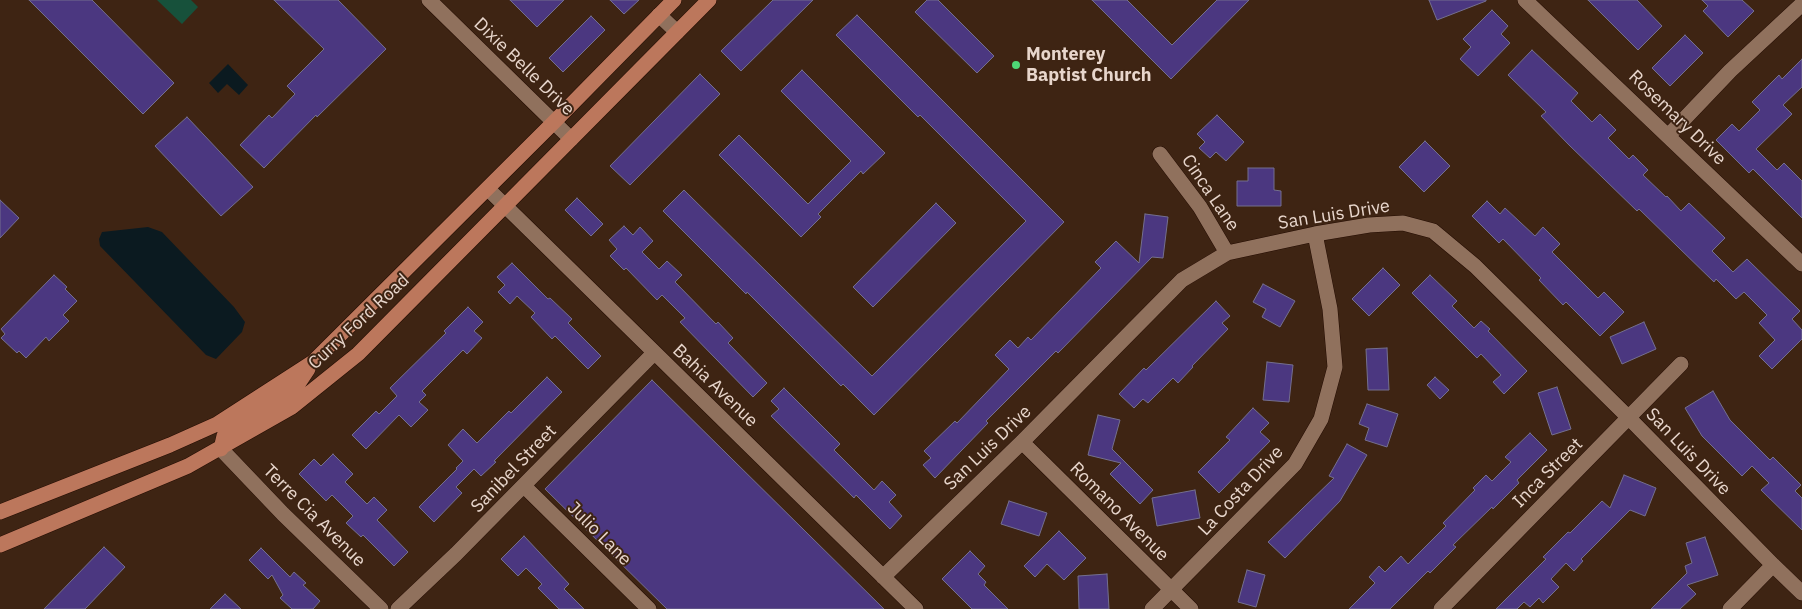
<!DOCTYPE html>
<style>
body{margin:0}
canvas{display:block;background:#3e2413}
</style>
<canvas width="1802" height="609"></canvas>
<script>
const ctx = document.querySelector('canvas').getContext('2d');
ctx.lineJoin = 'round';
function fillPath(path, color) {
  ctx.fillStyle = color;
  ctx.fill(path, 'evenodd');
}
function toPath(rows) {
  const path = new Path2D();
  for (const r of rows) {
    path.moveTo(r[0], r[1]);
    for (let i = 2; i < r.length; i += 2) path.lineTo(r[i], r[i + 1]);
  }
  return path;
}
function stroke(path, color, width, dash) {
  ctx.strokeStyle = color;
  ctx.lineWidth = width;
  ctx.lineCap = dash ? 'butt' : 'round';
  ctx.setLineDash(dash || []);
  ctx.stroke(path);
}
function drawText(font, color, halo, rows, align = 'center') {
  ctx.font = font + ' "IBM Plex Sans",sans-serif';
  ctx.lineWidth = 4;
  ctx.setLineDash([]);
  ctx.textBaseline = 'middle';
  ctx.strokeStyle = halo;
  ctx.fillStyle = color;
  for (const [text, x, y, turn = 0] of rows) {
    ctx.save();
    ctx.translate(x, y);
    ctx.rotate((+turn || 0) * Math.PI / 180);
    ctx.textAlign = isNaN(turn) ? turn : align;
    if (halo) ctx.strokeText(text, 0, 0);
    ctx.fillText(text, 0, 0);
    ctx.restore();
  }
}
fillPath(toPath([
 [157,0,191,0,198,7,182,24]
]), '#17513b');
fillPath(toPath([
 [228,64,248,85,239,95,227,84,218,93,209,83],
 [148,227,162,232,234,307,245,322,242,332,216,359,206,355,100,246,99,239,102,232]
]), '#0b1a20');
const building = toPath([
 [29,0,92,0,174,83,143,114,29,0],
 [274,0,338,0,386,49,317,117,316,115,264,168,240,145,269,115,272,118,295,94,287,86,324,49,274,0],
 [510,0,564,0,537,27,510,0],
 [610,0,639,0,624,14,610,0],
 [773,0,813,0,741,71,721,51,773,0],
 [927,0,938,0,994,56,977,73,915,12,927,0],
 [1092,0,1127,0,1172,45,1217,0,1249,0,1171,79,1092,0],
 [1429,0,1486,0,1486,1,1437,20,1429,0],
 [1588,0,1637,0,1662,26,1638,50,1588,0],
 [1702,0,1742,0,1754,11,1728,37,1703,11,1708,6,1702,0],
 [1492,10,1508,26,1501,34,1510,43,1478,76,1460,59,1471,47,1463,39,1492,10],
 [857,15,1064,222,874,415,843,384,841,386,747,292,746,294,663,211,684,190,872,376,1026,221,920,115,918,117,836,35,857,15],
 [591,16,605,30,563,72,549,58,591,16],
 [1685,35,1703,53,1670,86,1652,68,1685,35],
 [1532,50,1578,93,1571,101,1592,122,1600,114,1616,130,1608,138,1629,159,1633,155,1648,170,1643,175,1666,197,1667,196,1681,211,1689,203,1725,238,1712,251,1733,272,1747,259,1800,311,1792,319,1802,330,1802,339,1772,369,1759,356,1775,340,1759,323,1767,315,1744,292,1736,299,1716,279,1714,282,1639,209,1637,211,1569,145,1541,116,1546,112,1508,75,1532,50],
 [1802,59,1802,87,1783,105,1792,114,1756,149,1777,170,1784,163,1802,181,1802,218,1753,169,1749,173,1716,140,1732,124,1739,131,1760,110,1752,102,1779,75,1782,79,1802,59],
 [802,70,885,153,863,174,861,171,818,214,821,217,801,237,719,155,739,135,808,204,851,161,781,91,802,70],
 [700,74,720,94,630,185,610,166,700,74],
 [1217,115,1244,142,1226,161,1216,152,1210,158,1199,148,1205,142,1197,134,1217,115],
 [187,117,253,187,221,216,155,146,187,117],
 [1425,141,1450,166,1424,192,1399,167,1425,141],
 [1248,168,1274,168,1274,190,1281,191,1281,206,1237,206,1237,181,1248,181,1248,168],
 [577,198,603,224,591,236,565,210,577,198],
 [0,200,19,218,0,238,0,200],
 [1487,201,1500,214,1505,208,1535,236,1543,227,1560,244,1552,252,1598,298,1604,292,1624,312,1600,336,1566,302,1563,305,1539,280,1541,278,1503,239,1499,243,1472,216,1487,201],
 [936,203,956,223,873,307,853,287,936,203],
 [1145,214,1168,217,1163,258,1152,257,1058,353,1056,351,986,421,988,423,935,478,923,465,931,458,924,451,955,421,957,423,1009,369,995,355,1010,340,1018,348,1028,337,1031,340,1101,268,1095,262,1116,241,1139,263,1145,214],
 [624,226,633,235,640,227,653,241,642,252,659,269,667,261,682,275,675,282,716,324,718,322,733,338,728,343,767,383,753,397,680,322,685,318,662,295,657,300,626,268,624,270,610,256,617,249,609,240,624,226],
 [512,263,548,299,550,298,572,319,568,323,601,356,588,369,555,336,552,339,531,317,535,313,517,296,510,304,498,292,505,285,497,277,512,263],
 [1383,268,1400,285,1369,316,1352,299,1383,268],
 [54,275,67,287,65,289,77,301,63,315,69,321,49,341,46,337,26,358,19,351,17,353,1,338,5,334,1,329,54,275],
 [1430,275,1457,301,1452,306,1474,328,1481,321,1490,329,1488,331,1527,371,1504,394,1493,382,1501,375,1481,354,1477,358,1412,293,1430,275],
 [1263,284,1295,301,1280,327,1262,317,1266,309,1253,302,1263,284],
 [1216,301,1230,316,1222,323,1228,329,1192,366,1193,367,1178,383,1173,378,1148,403,1143,399,1134,408,1119,394,1144,368,1146,370,1216,301],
 [468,307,483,322,474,331,482,338,467,354,463,350,422,391,426,395,419,402,428,410,411,427,399,415,366,449,352,435,376,411,379,414,397,396,390,388,446,333,444,331,468,307],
 [1644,322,1656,349,1622,364,1610,337,1644,322],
 [1387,348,1389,390,1368,390,1366,349,1387,348],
 [1267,362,1293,365,1289,402,1263,400,1267,362],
 [547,377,562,392,494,461,496,462,481,476,474,469,456,487,462,493,434,522,419,507,457,469,456,468,463,461,448,445,463,429,477,443,509,411,511,413,547,377],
 [1435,377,1449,390,1440,399,1427,385,1435,377],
 [652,380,884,609,667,609,545,489,652,380],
 [1557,387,1571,429,1552,435,1538,393,1557,387],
 [784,388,840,444,834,450,874,490,882,481,896,495,889,502,902,516,890,529,856,495,854,498,771,416,779,409,771,401,784,388],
 [1713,391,1730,420,1770,460,1773,457,1801,485,1795,491,1802,498,1802,530,1761,490,1769,483,1752,466,1742,476,1702,436,1685,408,1713,391],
 [1367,404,1398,414,1387,447,1365,440,1369,428,1359,424,1367,404],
 [1253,408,1269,423,1260,432,1270,441,1219,493,1198,472,1230,440,1226,437,1253,408],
 [1098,415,1120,420,1112,449,1153,490,1140,504,1110,474,1121,463,1088,455,1098,415],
 [1530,433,1547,450,1517,480,1519,483,1493,509,1492,507,1453,545,1456,547,1430,573,1428,571,1390,609,1349,609,1375,583,1369,577,1379,566,1385,572,1401,556,1408,564,1446,526,1443,523,1475,490,1473,488,1486,475,1492,481,1511,462,1505,457,1530,433],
 [1347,444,1367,455,1340,501,1285,558,1268,542,1334,478,1329,476,1347,444],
 [333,454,353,474,345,482,367,504,374,497,387,510,377,520,408,552,394,566,363,535,361,537,346,523,353,516,332,495,326,501,299,474,314,459,321,466,333,454],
 [1624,475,1656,488,1645,516,1630,510,1581,559,1583,561,1574,571,1566,563,1551,579,1559,587,1543,603,1539,598,1530,607,1524,602,1517,609,1496,609,1546,559,1543,557,1568,532,1570,533,1602,501,1610,508,1624,475],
 [1195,490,1200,518,1157,526,1152,498,1195,490],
 [1009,501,1047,513,1039,536,1001,524,1009,501],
 [1059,531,1086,558,1064,580,1047,564,1035,577,1024,566,1059,531],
 [524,536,569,584,564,589,584,609,559,609,538,588,542,584,526,568,518,576,501,559,524,536],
 [1705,537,1718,575,1687,585,1696,594,1680,609,1651,609,1687,573,1685,566,1692,563,1686,543,1705,537],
 [104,547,125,567,85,609,44,609,104,547],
 [261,548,290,577,294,572,306,583,303,585,320,601,313,609,292,609,280,598,283,595,272,575,268,579,249,560,261,548],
 [970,551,985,566,978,574,986,582,984,585,1008,609,972,609,942,579,970,551],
 [1247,570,1265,575,1256,607,1238,602,1247,570],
 [1107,574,1109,609,1079,609,1078,576,1107,574],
 [225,594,241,609,210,609,225,594]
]);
fillPath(building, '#4b3780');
stroke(building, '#746f8e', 1);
const minor = toPath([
 [429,0,571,139],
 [1525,0,1802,264],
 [659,15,677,32],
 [1669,135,1730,71,1802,4],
 [1160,154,1200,207,1227,253],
 [488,189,916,609],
 [1022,442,1191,609],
 [221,449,283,514,381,609],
 [524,486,649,609],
 [883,577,1022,442,1182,280,1227,253,1315,234,1369,225,1403,223,1433,231,1475,266,1629,418,1773,565,1802,593],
 [398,609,456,554,654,353],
 [1152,609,1295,464,1321,419,1335,367,1330,309,1315,234],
 [1441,609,1681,364],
 [1730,609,1773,565]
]);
const major = toPath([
 [221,449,224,436,239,423,296,387,308,369],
 [0,512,170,445,217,424,313,362,554,122,674,0],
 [0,545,188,466,292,407,358,354,709,0]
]);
stroke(minor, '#240c00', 16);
stroke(major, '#240c00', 16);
stroke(minor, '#90715d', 15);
stroke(major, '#bc775c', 15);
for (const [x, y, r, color] of [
 [1016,65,5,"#4ed675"]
]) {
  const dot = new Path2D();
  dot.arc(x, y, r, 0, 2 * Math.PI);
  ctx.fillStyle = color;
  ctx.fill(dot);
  stroke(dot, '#3e2413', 2);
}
drawText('bold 18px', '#e8d6cc', '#3e2413', [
 ["Monterey",1026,55],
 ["Baptist Church",1026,76]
], 'left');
drawText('18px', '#e8d6cc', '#3e2413', [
 ["Dixie Belle Drive",524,67,44],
 ["Rosemary Drive",1677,118,44],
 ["Cinca Lane",1210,193,56],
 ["San Luis Drive",1334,215,-9],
 ["Curry Ford Road",359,322,-43],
 ["Bahia Avenue",715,386,44],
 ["San Luis Drive",988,448,-44],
 ["San Luis Drive",1688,452,46],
 ["Sanibel Street",514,469,-46],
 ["Inca Street",1548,473,-45],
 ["La Costa Drive",1241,491,-47],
 ["Romano Avenue",1119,512,45],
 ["Terre Cia Avenue",314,516,45],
 ["Julio Lane",599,534,45]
]);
</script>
